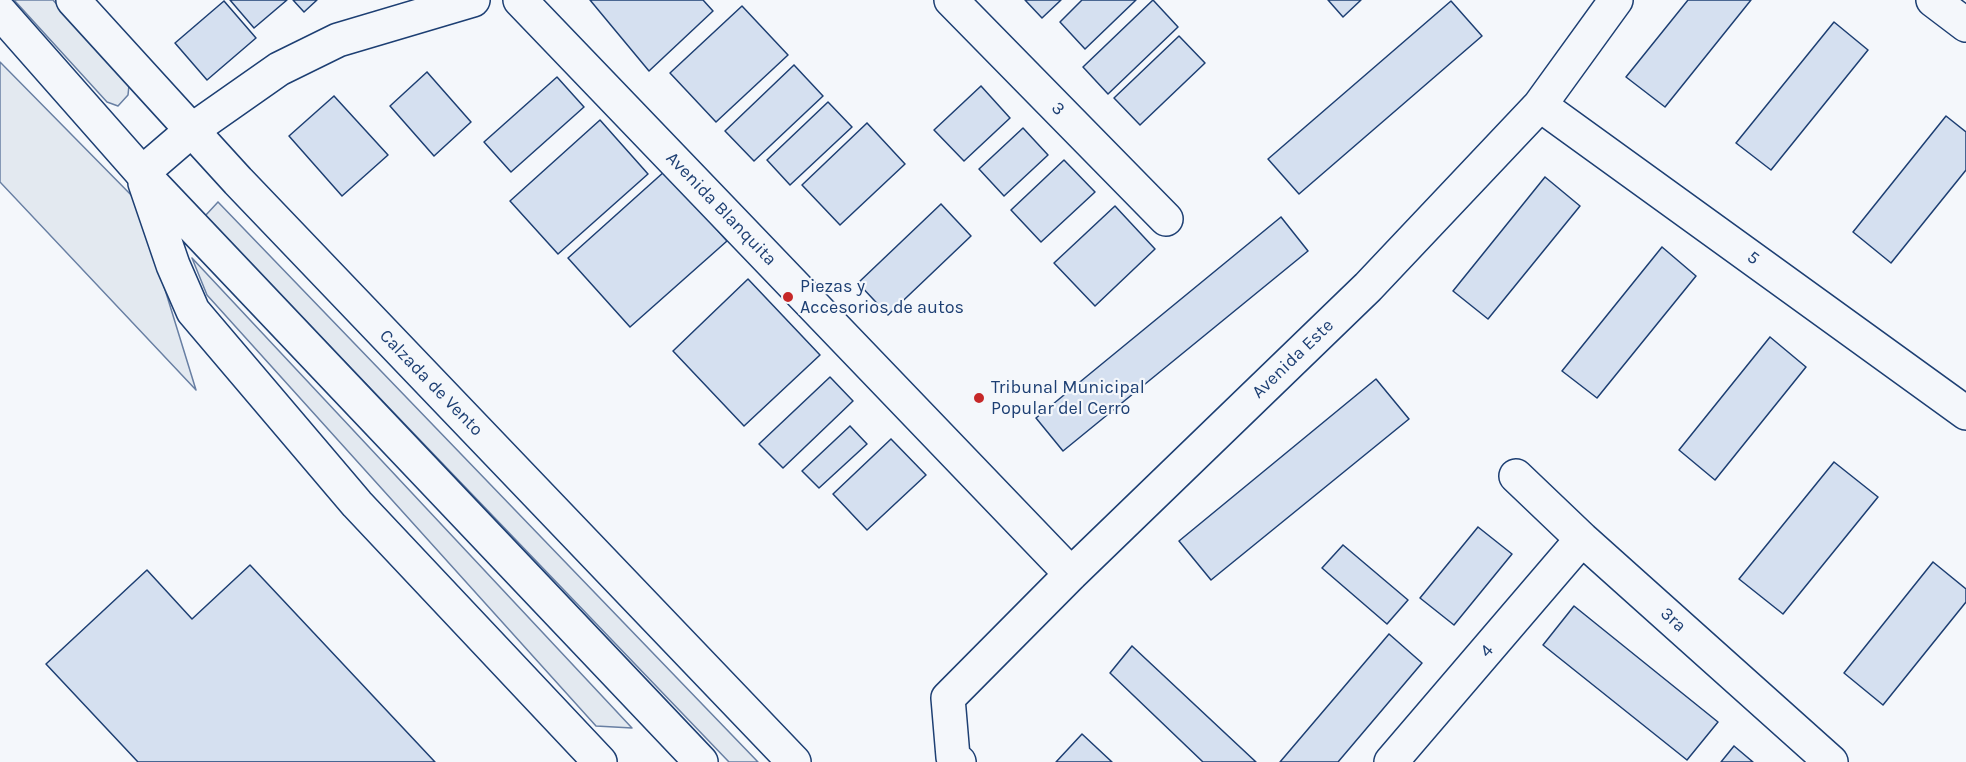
<!DOCTYPE html>
<style>
body{margin:0}
canvas{display:block;background:#f4f7fb}
</style>
<canvas width="1966" height="762"></canvas>
<script>
const ctx = document.querySelector('canvas').getContext('2d');
ctx.lineJoin = 'round';
function fillPath(path, color) {
  ctx.fillStyle = color;
  ctx.fill(path, 'evenodd');
}
function toPath(rows) {
  const path = new Path2D();
  for (const r of rows) {
    path.moveTo(r[0], r[1]);
    for (let i = 2; i < r.length; i += 2) path.lineTo(r[i], r[i + 1]);
  }
  return path;
}
function stroke(path, color, width, dash) {
  ctx.strokeStyle = color;
  ctx.lineWidth = width;
  ctx.lineCap = dash ? 'butt' : 'round';
  ctx.setLineDash(dash || []);
  ctx.stroke(path);
}
function drawText(font, color, halo, rows, align = 'center') {
  ctx.font = font + ' Karla,sans-serif';
  ctx.lineWidth = 4.5;
  ctx.setLineDash([]);
  ctx.textBaseline = 'middle';
  ctx.strokeStyle = halo;
  ctx.fillStyle = color;
  for (const [text, x, y, turn = 0] of rows) {
    ctx.save();
    ctx.translate(x, y);
    ctx.rotate((+turn || 0) * Math.PI / 180);
    ctx.textAlign = isNaN(turn) ? turn : align;
    if (halo) ctx.strokeText(text, 0, 0);
    ctx.fillText(text, 0, 0);
    ctx.restore();
  }
}
const green = toPath([
 [14,0,53,0,129,85,128,95,118,106,107,102,14,0],
 [0,62,138,202,196,390,0,182,0,62],
 [218,202,758,762,729,762,205,216,218,202],
 [192,258,632,728,596,726,207,295,192,258]
]);
fillPath(green, '#e3e9f0');
stroke(green, '#687fa3', 1.5);
const building = toPath([
 [230,0,287,0,254,28,230,0],
 [293,0,317,0,304,12,293,0],
 [590,0,703,0,713,11,649,71,590,0],
 [1025,0,1061,0,1042,18,1025,0],
 [1082,0,1136,0,1085,49,1060,22,1082,0],
 [1153,0,1178,27,1108,94,1083,67,1153,0],
 [1328,0,1361,0,1343,17,1328,0],
 [1688,0,1751,0,1665,107,1626,77,1688,0],
 [224,1,256,38,207,80,175,43,224,1],
 [1451,1,1482,36,1299,194,1268,159,1451,1],
 [742,6,788,55,716,122,670,73,742,6],
 [1834,22,1868,50,1771,170,1736,143,1834,22],
 [1179,36,1205,63,1140,125,1114,98,1179,36],
 [794,65,823,96,754,161,725,131,794,65],
 [427,72,471,122,434,156,390,106,427,72],
 [557,77,584,107,511,172,484,142,557,77],
 [981,86,1010,118,964,161,934,130,981,86],
 [334,96,388,155,342,196,289,136,334,96],
 [828,102,852,127,790,185,767,160,828,102],
 [1946,116,1966,132,1966,170,1891,263,1853,232,1946,116],
 [600,120,648,174,558,254,510,201,600,120],
 [867,123,905,164,840,225,802,185,867,123],
 [1023,128,1048,155,1004,196,979,169,1023,128],
 [1064,160,1095,192,1041,242,1011,210,1064,160],
 [665,171,727,241,630,327,568,258,665,171],
 [1545,177,1580,206,1488,319,1453,291,1545,177],
 [941,204,971,236,888,315,858,283,941,204],
 [1115,206,1155,249,1095,306,1054,263,1115,206],
 [1281,217,1308,251,1063,451,1036,418,1281,217],
 [1662,247,1696,276,1597,398,1562,371,1662,247],
 [748,279,820,355,744,426,673,351,748,279],
 [1770,337,1806,367,1715,480,1679,450,1770,337],
 [830,377,853,401,783,468,759,444,830,377],
 [1376,379,1409,419,1211,580,1179,541,1376,379],
 [850,426,867,444,819,488,802,471,850,426],
 [891,439,926,475,867,530,833,494,891,439],
 [1834,462,1878,497,1783,614,1739,579,1834,462],
 [1478,527,1512,554,1454,625,1420,598,1478,527],
 [1343,545,1408,600,1387,624,1322,568,1343,545],
 [1933,562,1966,589,1966,602,1883,705,1844,673,1933,562],
 [250,565,435,762,138,762,46,664,147,570,192,619,250,565],
 [1574,606,1718,722,1687,760,1543,645,1574,606],
 [1389,634,1422,663,1338,762,1280,762,1389,634],
 [1132,646,1256,762,1203,762,1110,673,1132,646],
 [1082,734,1112,762,1056,762,1082,734],
 [1734,746,1753,762,1721,762,1734,746]
]);
fillPath(building, '#d5e0f0');
stroke(building, '#1d3f73', 1.5);
const minor = toPath([
 [520,0,1071,574],
 [951,0,1166,219],
 [1933,0,1966,25],
 [1540,105,1966,413],
 [142,173,192,130,279,69,338,40,473,0],
 [1516,476,1582,539,1831,762],
 [959,762,953,757,948,698,1071,574,1368,287,1540,105,1616,0],
 [1391,762,1582,539]
]);
const major = toPath([
 [73,0,238,181,794,762],
 [0,12,142,173,701,762],
 [145,183,173,265,193,311,357,504,600,762]
]);
stroke(minor, '#1d3f73', 36);
stroke(major, '#1d3f73', 36);
stroke(minor, '#f4f7fb', 33);
stroke(major, '#f4f7fb', 33);
for (const [x, y, r, color] of [
 [788,297,6,"#c62828"],
 [979,398,6,"#c62828"]
]) {
  const dot = new Path2D();
  dot.arc(x, y, r, 0, 2 * Math.PI);
  ctx.fillStyle = color;
  ctx.fill(dot);
  stroke(dot, '#f4f7fb', 2);
}
drawText('18px', '#1d3f73', '#f4f7fb', [
 ["3",1058,109,45],
 ["Avenida Blanquita",721,209,46],
 ["5",1753,258,36],
 ["Avenida Este",1293,359,-44],
 ["Calzada de Vento",431,383,46],
 ["3ra",1673,620,42],
 ["4",1487,651,-49]
]);
drawText('18px', '#1d3f73', '#f4f7fb', [
 ["Piezas y",800,287],
 ["Accesorios de autos",800,308],
 ["Tribunal Municipal",991,388],
 ["Popular del Cerro",991,409]
], 'left');
</script>
